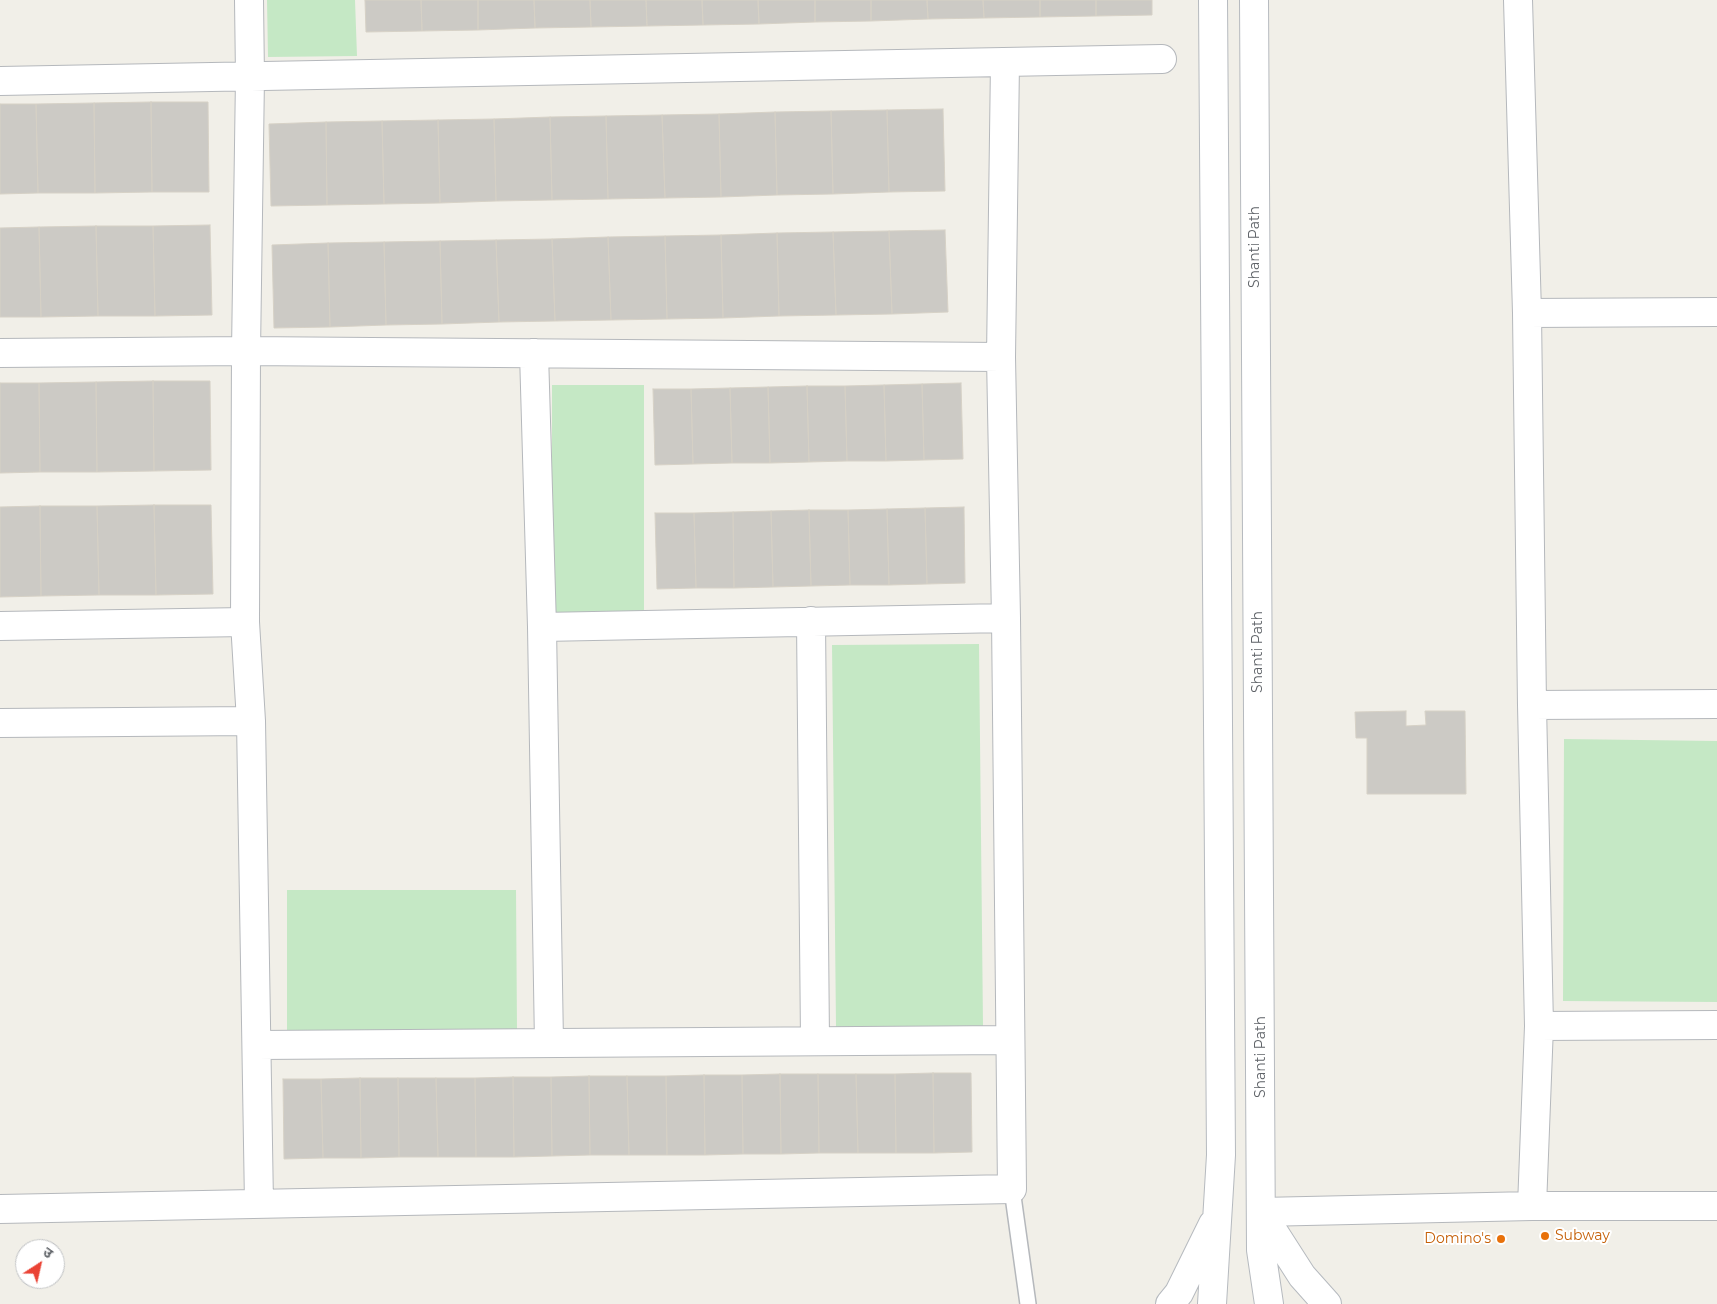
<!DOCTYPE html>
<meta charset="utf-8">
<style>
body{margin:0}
#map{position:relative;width:1717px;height:1304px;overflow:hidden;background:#f1efe8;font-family:Montserrat,"Noto Sans Devanagari",sans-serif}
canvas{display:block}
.north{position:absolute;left:15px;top:1239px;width:50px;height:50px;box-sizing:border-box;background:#fff;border:1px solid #bfc1c3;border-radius:50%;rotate:35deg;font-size:14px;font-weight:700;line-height:20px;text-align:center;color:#5f6368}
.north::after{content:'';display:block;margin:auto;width:18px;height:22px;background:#ea4335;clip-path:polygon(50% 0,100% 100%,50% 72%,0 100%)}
</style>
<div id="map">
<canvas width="1717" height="1304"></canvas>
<div class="north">उ</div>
</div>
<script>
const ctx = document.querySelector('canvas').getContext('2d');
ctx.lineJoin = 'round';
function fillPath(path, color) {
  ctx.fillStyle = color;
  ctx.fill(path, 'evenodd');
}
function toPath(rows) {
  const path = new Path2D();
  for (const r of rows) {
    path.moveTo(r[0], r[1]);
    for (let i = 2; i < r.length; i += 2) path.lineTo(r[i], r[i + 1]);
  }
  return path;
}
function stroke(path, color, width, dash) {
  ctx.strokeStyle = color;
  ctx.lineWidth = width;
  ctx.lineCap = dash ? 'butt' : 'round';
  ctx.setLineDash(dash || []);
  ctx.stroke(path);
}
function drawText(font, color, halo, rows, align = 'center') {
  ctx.font = font + ' Montserrat,sans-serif';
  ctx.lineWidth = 4;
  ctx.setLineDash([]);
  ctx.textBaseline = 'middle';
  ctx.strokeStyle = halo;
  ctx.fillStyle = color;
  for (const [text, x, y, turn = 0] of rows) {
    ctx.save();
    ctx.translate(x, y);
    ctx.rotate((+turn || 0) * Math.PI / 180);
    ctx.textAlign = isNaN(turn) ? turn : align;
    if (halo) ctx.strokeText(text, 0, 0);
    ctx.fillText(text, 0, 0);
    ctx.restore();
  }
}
fillPath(toPath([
 [267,0,355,0,357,56,268,57],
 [552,385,644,385,644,612,552,612],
 [979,644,983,1026,836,1027,832,645],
 [1564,739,1717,741,1717,1002,1563,1001],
 [287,890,516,890,517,1030,287,1030]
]), '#c5e8c5');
const building = toPath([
 [365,0,421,0,422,31,366,32,365,0],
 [421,0,478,0,478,30,422,31,421,0],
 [478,0,534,0,535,28,478,30,478,0],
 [534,0,590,0,591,27,535,28,534,0],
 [590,0,646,0,647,26,591,27,590,0],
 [646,0,702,0,703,25,647,26,646,0],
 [702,0,758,0,759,24,703,25,702,0],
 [758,0,815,0,815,22,759,24,758,0],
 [815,0,871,0,871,21,815,22,815,0],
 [871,0,927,0,928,19,871,21,871,0],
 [927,0,983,0,984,18,928,19,927,0],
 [983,0,1040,0,1040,17,984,18,983,0],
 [1040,0,1096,0,1096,16,1040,17,1040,0],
 [1096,0,1152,0,1152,15,1096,16,1096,0],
 [151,102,152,192,95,193,94,103,151,102],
 [151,102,208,102,209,192,152,192,151,102],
 [94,103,95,193,38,193,36,104,94,103],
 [0,104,36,104,38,193,0,194,0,104],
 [943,109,945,191,889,192,887,110,943,109],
 [887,110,889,192,833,194,831,111,887,110],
 [831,111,833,194,777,195,775,112,831,111],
 [775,112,777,195,721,197,719,114,775,112],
 [719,114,721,197,665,198,662,115,719,114],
 [662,115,665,198,608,199,606,116,662,115],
 [606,116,608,199,552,200,550,117,606,116],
 [550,117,552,200,496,201,494,119,550,117],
 [494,119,496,201,440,203,438,120,494,119],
 [438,120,440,203,384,204,382,121,438,120],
 [382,121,384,204,327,205,326,122,382,121],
 [326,122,327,205,271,206,269,124,326,122],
 [210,225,212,315,155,316,153,226,210,225],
 [96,226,153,226,155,316,98,316,96,226],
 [96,226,98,316,41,317,39,227,96,226],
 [39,227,41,317,0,317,0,228,39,227],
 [945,230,948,312,892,314,889,231,945,230],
 [889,231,892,314,836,315,833,232,889,231],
 [833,232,836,315,779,316,777,233,833,232],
 [777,233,779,316,723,318,721,235,777,233],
 [721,235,723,318,667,319,665,236,721,235],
 [665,236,667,319,611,320,608,237,665,236],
 [608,237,611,320,555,321,552,239,608,237],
 [552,239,555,321,499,322,496,240,552,239],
 [496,240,499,322,442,324,440,241,496,240],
 [440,241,442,324,386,325,384,242,440,241],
 [384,242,386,325,330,327,328,243,384,242],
 [328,243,330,327,274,328,272,245,328,243],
 [153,381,154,471,97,472,96,382,153,381],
 [153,381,210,381,211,470,154,471,153,381],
 [96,382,97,472,40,472,39,383,96,382],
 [0,383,39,383,40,472,0,473,0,383],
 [961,383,963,459,924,460,922,384,961,383],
 [922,384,924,460,886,461,884,385,922,384],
 [884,385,886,461,847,461,845,386,884,385],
 [807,386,809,462,770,463,768,387,807,386],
 [807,386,845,386,847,461,809,462,807,386],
 [768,387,770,463,732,463,730,388,768,387],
 [730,388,732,463,693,464,691,389,730,388],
 [653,389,691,389,693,464,655,465,653,389],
 [154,505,156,595,99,595,97,506,154,505],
 [154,505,211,505,213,594,156,595,154,505],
 [40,506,41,596,0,597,0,507,40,506],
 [40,506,97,506,99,595,41,596,40,506],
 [964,507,965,583,927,584,925,508,964,507],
 [925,508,927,584,889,585,887,509,925,508],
 [887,509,889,585,850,585,848,510,887,509],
 [809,510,848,510,850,585,811,586,809,510],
 [809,510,811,586,773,587,771,511,809,510],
 [771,511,773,587,734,588,733,512,771,511],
 [733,512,734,588,696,588,694,513,733,512],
 [655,513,694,513,696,588,657,589,655,513],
 [1406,711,1406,726,1426,725,1425,711,1465,711,1466,794,1367,794,1367,738,1356,738,1355,712,1406,711],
 [933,1073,934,1153,896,1153,895,1074,933,1073],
 [933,1073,971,1073,972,1152,934,1153,933,1073],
 [780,1074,818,1074,819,1153,781,1154,780,1074],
 [780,1074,781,1154,743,1154,742,1075,780,1074],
 [818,1074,856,1074,858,1153,819,1153,818,1074],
 [856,1074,895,1074,896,1153,858,1153,856,1074],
 [704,1075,705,1155,667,1155,666,1076,704,1075],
 [704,1075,742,1075,743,1154,705,1155,704,1075],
 [589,1076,590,1155,552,1156,551,1077,589,1076],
 [589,1076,627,1076,629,1155,590,1155,589,1076],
 [627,1076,666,1076,667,1155,629,1155,627,1076],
 [513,1077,514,1157,476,1157,475,1078,513,1077],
 [513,1077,551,1077,552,1156,514,1157,513,1077],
 [360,1078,361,1158,323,1158,321,1079,360,1078],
 [360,1078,398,1078,399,1157,361,1158,360,1078],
 [398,1078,436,1078,438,1157,399,1157,398,1078],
 [436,1078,475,1078,476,1157,438,1157,436,1078],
 [283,1079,321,1079,323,1158,284,1159,283,1079]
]);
fillPath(building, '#cccac5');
stroke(building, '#d6d1c6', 1);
const service = toPath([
 [1012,1189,1028,1304]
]);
const minor = toPath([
 [249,0,250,77,246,351,245,622,251,721,259,1204],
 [1518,0,1527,313,1532,705,1539,1026,1532,1206],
 [0,81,1162,59],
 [1527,313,1717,312],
 [0,353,246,351,1001,357],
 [534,353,542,627,549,1043],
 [811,621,815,1041],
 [0,626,245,622],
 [542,627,1006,618],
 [1532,705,1717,704],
 [0,723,251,721],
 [1539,1026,1717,1025],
 [257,1045,1010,1040],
 [0,1209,1012,1189,1006,618,1001,357,1005,62],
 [1261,1212,1532,1206,1717,1206]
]);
const secondary = toPath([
 [1254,0,1261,1250,1269,1304],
 [1261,1212,1302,1276,1327,1304],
 [1170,1304,1179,1293,1213,1224],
 [1212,1304,1221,1155,1213,0]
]);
stroke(service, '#b5b8bc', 18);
stroke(minor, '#b5b8bc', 30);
stroke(secondary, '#b6babf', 30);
stroke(service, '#fff', 15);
stroke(minor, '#fff', 28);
stroke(secondary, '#fff', 28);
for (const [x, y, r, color] of [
 [1545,1236,5,"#e8710a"],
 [1501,1239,5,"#e8710a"]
]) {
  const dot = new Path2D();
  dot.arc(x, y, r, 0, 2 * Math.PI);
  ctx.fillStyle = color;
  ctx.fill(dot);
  stroke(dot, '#fff', 2);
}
drawText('14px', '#5f6368', '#fff', [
 ["Shanti Path",1255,247,-90],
 ["Shanti Path",1258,652,-90],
 ["Shanti Path",1261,1057,-90]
]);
drawText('14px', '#c56008', '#fff', [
 ["Subway",1555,1236],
 ["Domino's",1491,1239,"right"]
], 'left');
</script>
